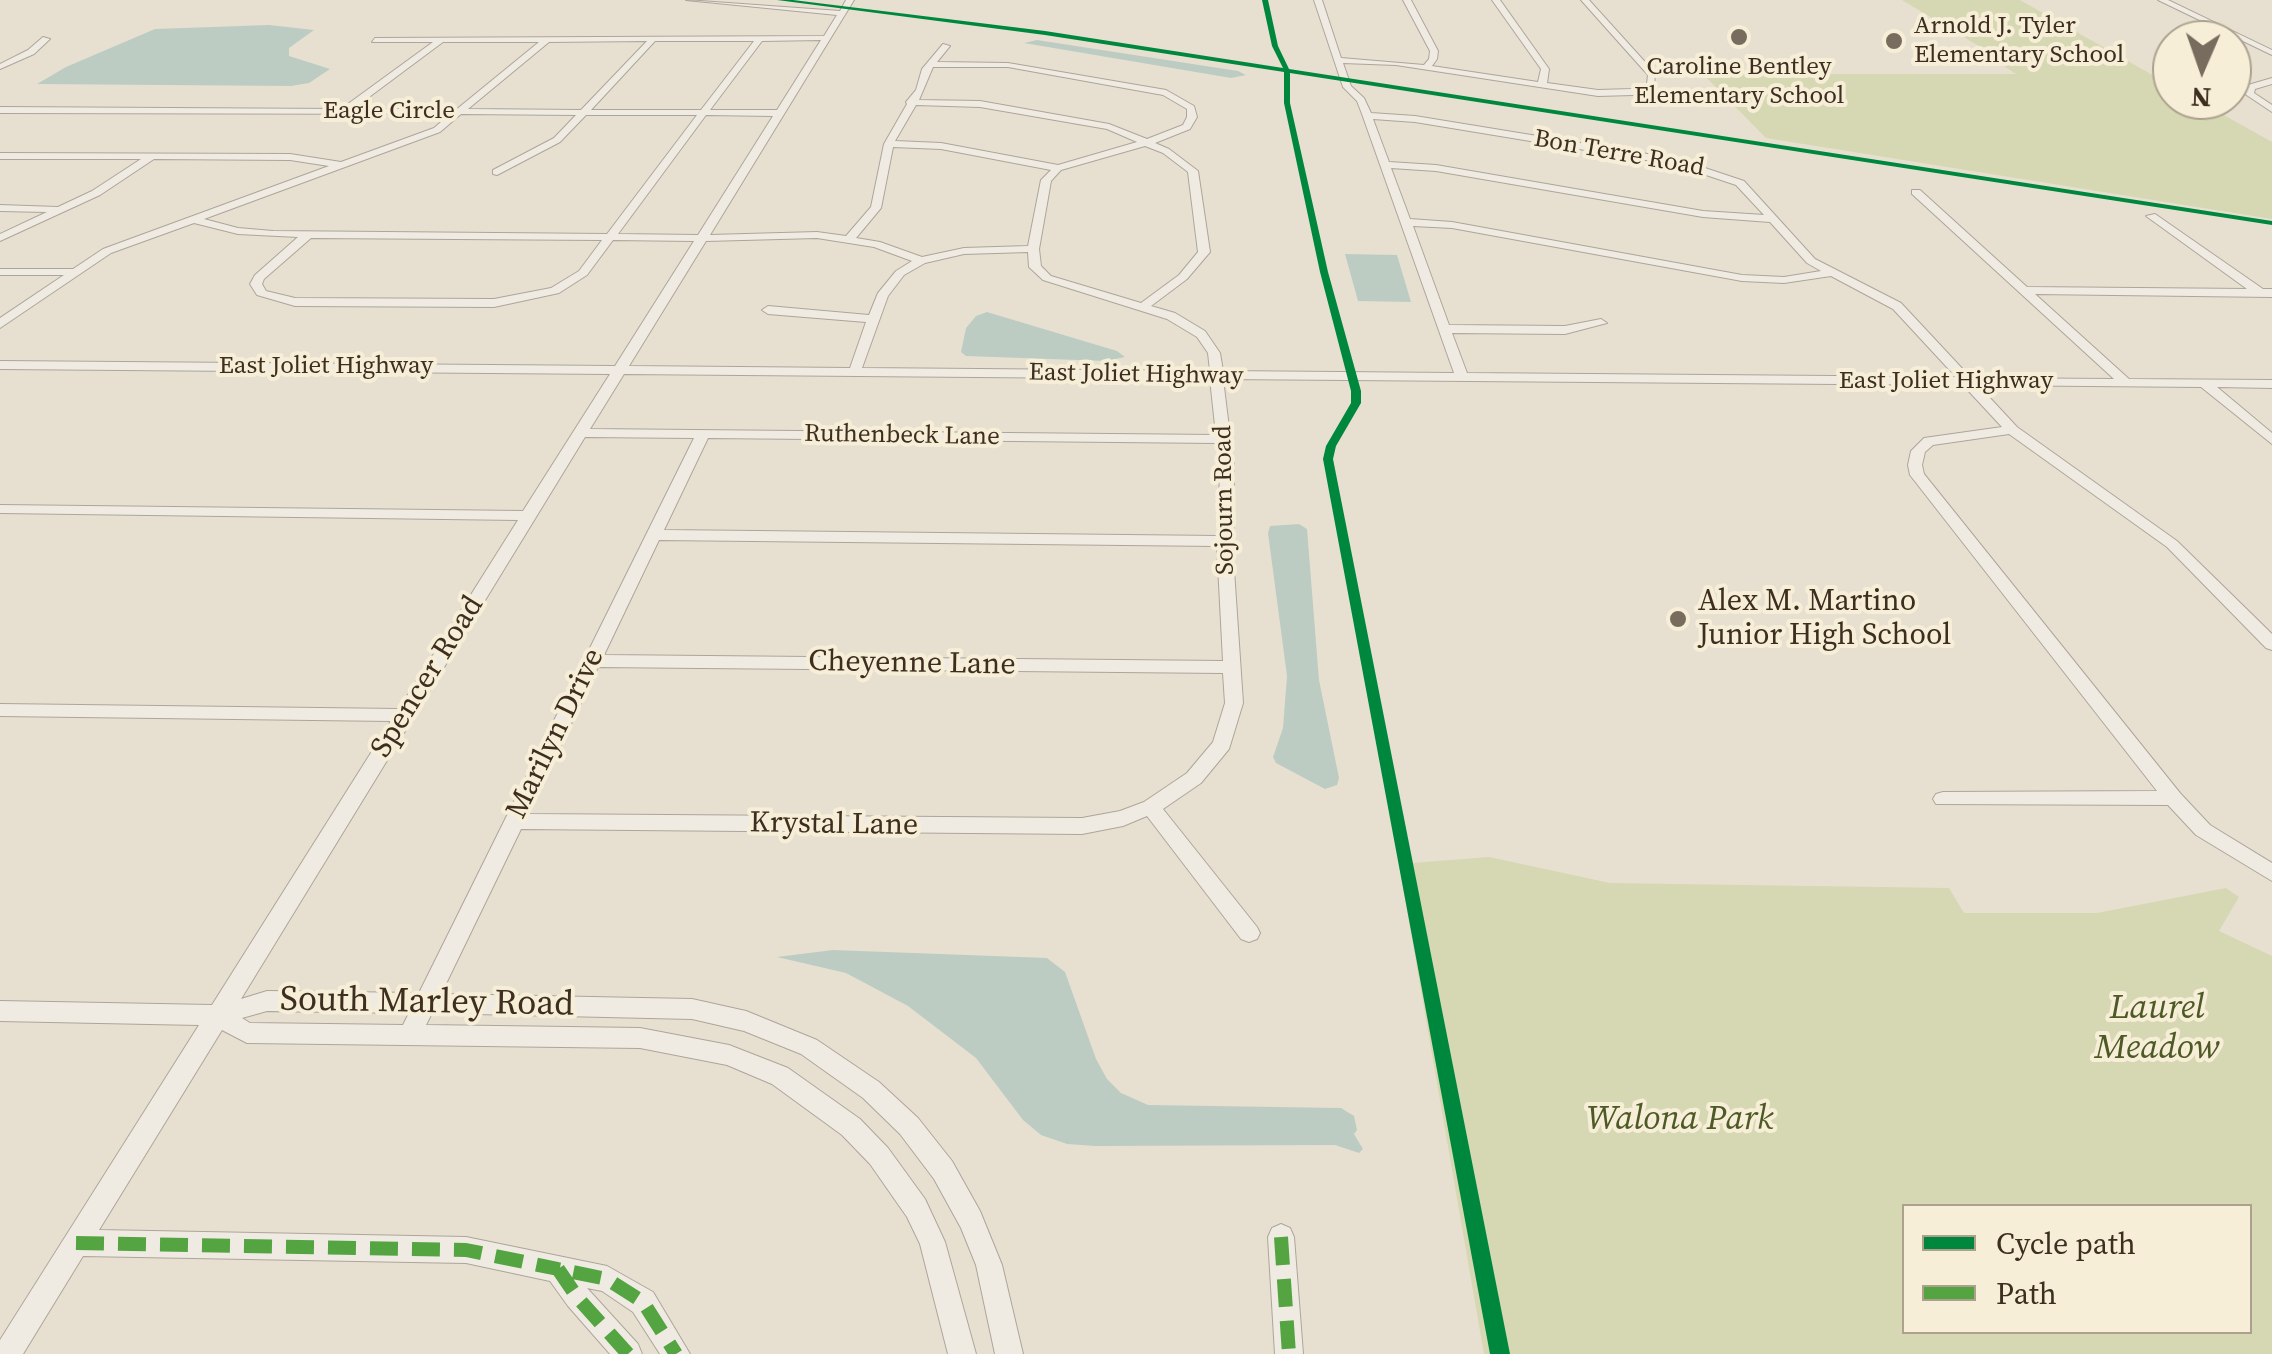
<!DOCTYPE html>
<style>
body{margin:0}
#map{position:relative;width:2272px;height:1354px;overflow:hidden;background:#e7e0d1;font-family:"Source Serif 4",serif}
canvas{display:block}
.legend{position:absolute;left:1902px;top:1204px;width:350px;height:130px;box-sizing:border-box;background:#f7eed8;border:2px solid #ada18e;margin:0;padding:12px 18px;list-style:none;font-size:30px;color:#3d2e20}
.legend li{display:flex;align-items:center;gap:20px;height:50px}
.legend b{width:50px;border:2px solid #ada18e}
.north{position:absolute;left:2152px;top:20px;width:100px;height:100px;box-sizing:border-box;background:#f7eed8;border:2px solid #ada18e;border-radius:50%;rotate:182deg;font-size:28px;font-weight:700;line-height:40px;text-align:center;color:#3d2e20}
.north::after{content:'';display:block;margin:auto;width:35px;height:45px;background:#786c5e;clip-path:polygon(50% 0,100% 100%,50% 72%,0 100%)}
</style>
<div id="map">
<canvas width="2272" height="1354"></canvas>
<ul class="legend">
<li><b style="height:12px;background:#00873e"></b>Cycle path</li>
<li><b style="height:12px;background:#54a441"></b>Path</li>
</ul>
<div class="north">N</div>
</div>
<script>
const ctx = document.querySelector('canvas').getContext('2d');
ctx.lineJoin = 'round';
function fillPath(path, color) {
  ctx.fillStyle = color;
  ctx.fill(path, 'evenodd');
}
function toPath(rows) {
  const path = new Path2D();
  for (const r of rows) {
    path.moveTo(r[0], r[1]);
    for (let i = 2; i < r.length; i += 2) path.lineTo(r[i], r[i + 1]);
  }
  return path;
}
function stroke(path, color, width, dash) {
  ctx.strokeStyle = color;
  ctx.lineWidth = width;
  ctx.lineCap = dash ? 'butt' : 'round';
  ctx.setLineDash(dash || []);
  ctx.stroke(path);
}
function drawText(font, color, halo, rows, align = 'center') {
  ctx.font = font + ' "Source Serif 4",serif';
  ctx.lineWidth = 8;
  ctx.setLineDash([]);
  ctx.textBaseline = 'middle';
  ctx.strokeStyle = halo;
  ctx.fillStyle = color;
  for (const [text, x, y, turn = 0] of rows) {
    ctx.save();
    ctx.translate(x, y);
    ctx.rotate((+turn || 0) * Math.PI / 180);
    ctx.textAlign = isNaN(turn) ? turn : align;
    if (halo) ctx.strokeText(text, 0, 0);
    ctx.fillText(text, 0, 0);
    ctx.restore();
  }
}
fillPath(toPath([
 [1902,0,2020,0,2172,86,2172,100,2197,100,2272,142,2272,219,1766,138,1703,74,2016,74,1987,55,1992,54],
 [1489,857,1610,883,1949,888,1964,913,2097,913,2226,888,2239,897,2219,931,2272,956,2272,1354,1484,1354,1399,864],
 [1904,1206,2250,1206,2250,1332,1904,1332]
]), '#d6d7b3');
fillPath(toPath([
 [269,25,314,30,289,48,289,56,330,69,309,83,291,86,37,84,66,67,155,29],
 [1037,40,1238,71,1246,75,1231,78,1024,43],
 [1345,254,1397,255,1411,302,1358,301],
 [987,312,1117,351,1125,357,1106,361,966,356,961,352,966,328,976,316],
 [1299,524,1307,529,1319,680,1339,778,1337,785,1325,789,1276,763,1273,757,1283,728,1287,676,1268,533,1270,526],
 [833,950,1047,958,1065,972,1096,1059,1107,1079,1121,1093,1148,1105,1341,1108,1354,1116,1357,1130,1354,1134,1363,1149,1359,1153,1335,1145,1095,1146,1067,1144,1041,1135,1023,1120,976,1058,908,1006,846,973,777,957]
]), '#bcccc2');
const minor = toPath([
 [686,0,840,11,846,0,854,0,710,235,817,232,846,236,871,207,884,144,907,104,906,102,916,90,922,69,943,44,950,46,937,62,1008,63,1166,90,1194,106,1197,117,1190,129,1155,143,1169,149,1198,171,1210,252,1187,279,1151,306,1175,313,1205,331,1220,353,1223,371,1454,373,1362,114,1357,101,1343,87,1314,0,1322,0,1341,58,1424,65,1429,59,1430,51,1403,0,1411,0,1438,51,1437,59,1432,66,1538,82,1541,69,1492,0,1500,0,1549,69,1547,83,1598,90,1632,89,1647,84,1648,75,1581,0,1589,0,1655,73,1654,87,1633,95,1598,96,1396,65,1343,63,1351,86,1364,98,1371,113,1415,116,1678,159,1744,181,1815,259,1901,303,1971,378,2114,379,1912,194,1912,190,1920,190,2027,287,2247,289,2146,216,2155,214,2263,289,2272,289,2272,297,2035,294,2129,379,2272,380,2272,388,2217,387,2272,433,2272,444,2201,387,1978,385,2017,427,2177,541,2272,634,2272,650,2266,648,2167,547,2009,434,1933,445,1925,452,1922,465,1924,474,2180,793,2210,825,2272,863,2272,881,2196,835,2168,805,1936,804,1933,799,1936,794,1943,792,2157,791,1910,475,1908,465,1911,451,1924,438,2002,427,1963,385,1223,379,1234,468,1233,555,1243,703,1229,749,1201,783,1163,809,1257,927,1260,933,1257,939,1249,942,1241,939,1147,816,1123,826,1082,834,521,829,441,994,692,999,746,1011,817,1040,879,1082,918,1118,952,1161,980,1211,1002,1265,1023,1354,995,1354,976,1265,961,1228,934,1179,900,1134,863,1098,801,1054,744,1031,692,1019,432,1013,426,1025,640,1028,729,1045,788,1068,860,1119,888,1148,925,1199,945,1242,976,1354,948,1354,920,1244,907,1217,870,1164,842,1135,772,1084,727,1065,640,1048,247,1043,222,1030,99,1230,466,1237,607,1266,653,1292,690,1354,660,1354,633,1312,602,1291,587,1288,638,1344,642,1354,610,1354,568,1306,550,1281,466,1263,83,1256,23,1354,0,1354,0,1340,199,1025,0,1021,0,1001,212,1005,391,721,0,716,0,704,399,709,518,520,0,513,0,505,523,511,610,374,0,369,0,361,615,366,694,241,613,240,587,275,559,293,494,307,295,306,257,295,250,284,255,275,298,237,238,234,194,223,111,253,0,328,0,318,64,275,0,275,0,269,73,269,103,249,329,166,290,160,154,159,100,195,0,241,0,234,47,212,0,211,0,205,58,207,92,191,141,159,0,159,0,153,290,154,341,162,434,128,450,114,0,113,0,107,341,109,433,42,372,42,375,38,824,36,837,15,686,0],
 [821,40,777,110,710,110,762,41,821,40],
 [647,41,581,110,468,109,549,42,647,41],
 [655,41,754,41,701,110,591,110,655,41],
 [443,42,539,42,457,109,353,109,443,42],
 [933,67,1008,67,1163,95,1187,109,1187,117,1183,125,1147,139,1109,124,980,101,919,100,933,67],
 [916,105,980,107,1107,129,1137,142,1058,165,941,143,895,141,916,105],
 [461,114,576,115,554,138,493,170,493,174,497,175,560,142,586,115,697,115,607,234,273,231,238,228,204,219,440,132,461,114],
 [706,115,773,116,698,235,618,234,706,115],
 [1373,119,1415,122,1676,165,1736,185,1764,215,1703,211,1436,165,1389,162,1373,119],
 [1145,146,1163,153,1188,172,1198,252,1179,275,1141,303,1051,276,1041,266,1039,249,1051,181,1061,170,1145,146],
 [893,147,941,149,1051,170,1041,180,1028,246,964,248,922,257,880,242,856,238,881,208,893,147],
 [1391,168,1436,171,1703,217,1770,222,1807,263,1821,271,1784,277,1742,275,1452,222,1410,219,1391,168],
 [1413,226,1452,228,1742,281,1784,283,1831,276,1893,309,1956,377,1467,373,1452,333,1565,334,1607,323,1601,319,1565,326,1449,325,1413,226],
 [311,238,602,240,579,271,551,288,494,299,295,298,266,291,262,284,264,279,311,238],
 [817,238,874,247,912,261,896,271,878,293,869,315,768,306,762,310,768,314,866,322,850,368,629,366,706,241,817,238],
 [1028,252,1029,267,1043,280,1167,319,1197,337,1208,353,1210,371,862,368,888,296,904,275,925,263,964,254,1028,252],
 [624,374,1210,379,1216,435,590,429,624,374],
 [585,437,694,438,419,993,267,991,241,999,585,437],
 [708,438,1217,443,1220,468,1218,536,664,530,708,438],
 [659,540,1217,546,1223,661,604,655,659,540],
 [598,667,1223,673,1225,703,1213,742,1187,773,1144,802,1120,811,1082,818,528,814,598,667],
 [267,1011,409,1013,403,1025,250,1023,242,1018,267,1011],
 [2158,0,2168,0,2272,50,2272,55,2158,0],
 [43,37,50,39,34,54,0,69,0,64,28,50,43,37],
 [2272,78,2272,84,2255,89,2254,93,2272,105,2272,112,2245,94,2248,85,2272,78],
 [1281,1224,1290,1228,1294,1237,1303,1354,1275,1354,1268,1237,1272,1228,1281,1224]
]);
stroke(minor, '#ada599', 2);
fillPath(minor, '#efebe3');
stroke(toPath([
 [1281,1237,1289,1354],
 [76,1243,466,1250,558,1269],
 [628,1354,577,1297,558,1269,607,1279,643,1302,676,1354]
]), '#54a441', 14, [28, 14]);
fillPath(toPath([
 [777,0,793,0,1045,31,1283,68,1272,46,1262,0,1268,0,1278,46,1289,69,2272,221,2272,225,1290,73,1290,103,1328,272,1361,391,1361,403,1336,446,1333,459,1510,1354,1490,1354,1323,459,1326,446,1351,403,1351,391,1320,272,1284,103,1284,72,1045,35,777,0]
]), '#00873e');
for (const [x, y, r, color] of [
 [1739,37,10,"#786c5e"],
 [1894,41,10,"#786c5e"],
 [1678,619,10,"#786c5e"]
]) {
  const dot = new Path2D();
  dot.arc(x, y, r, 0, 2 * Math.PI);
  ctx.fillStyle = color;
  ctx.fill(dot);
  stroke(dot, '#f7eed8', 4);
}
drawText('25px', '#3d2e20', '#f7eed8', [
 ["Arnold J. Tyler",1914,27],
 ["Elementary School",1914,56],
 ["Caroline Bentley",1739,68,"center"],
 ["Elementary School",1739,97,"center"]
], 'left');
drawText('25px', '#3d2e20', '#f7eed8', [
 ["Eagle Circle",389,112],
 ["Bon Terre Road",1619,154,10],
 ["East Joliet Highway",326,367],
 ["East Joliet Highway",1136,375,1],
 ["East Joliet Highway",1946,382],
 ["Ruthenbeck Lane",902,436,1],
 ["Sojourn Road",1225,500,-91]
]);
drawText('30px', '#3d2e20', '#f7eed8', [
 ["Alex M. Martino",1698,602],
 ["Junior High School",1698,636]
], 'left');
drawText('30px', '#3d2e20', '#f7eed8', [
 ["Cheyenne Lane",912,664,1],
 ["Spencer Road",428,677,-58],
 ["Marilyn Drive",556,734,-64],
 ["Krystal Lane",834,825,1]
]);
drawText('35px', '#3d2e20', '#f7eed8', [
 ["South Marley Road",427,1003,1]
]);
drawText('italic 35px', '#4d5a26', '#f7eed8', [
 ["Laurel",2157,1009],
 ["Meadow",2157,1049],
 ["Walona Park",1680,1120]
]);
</script>
